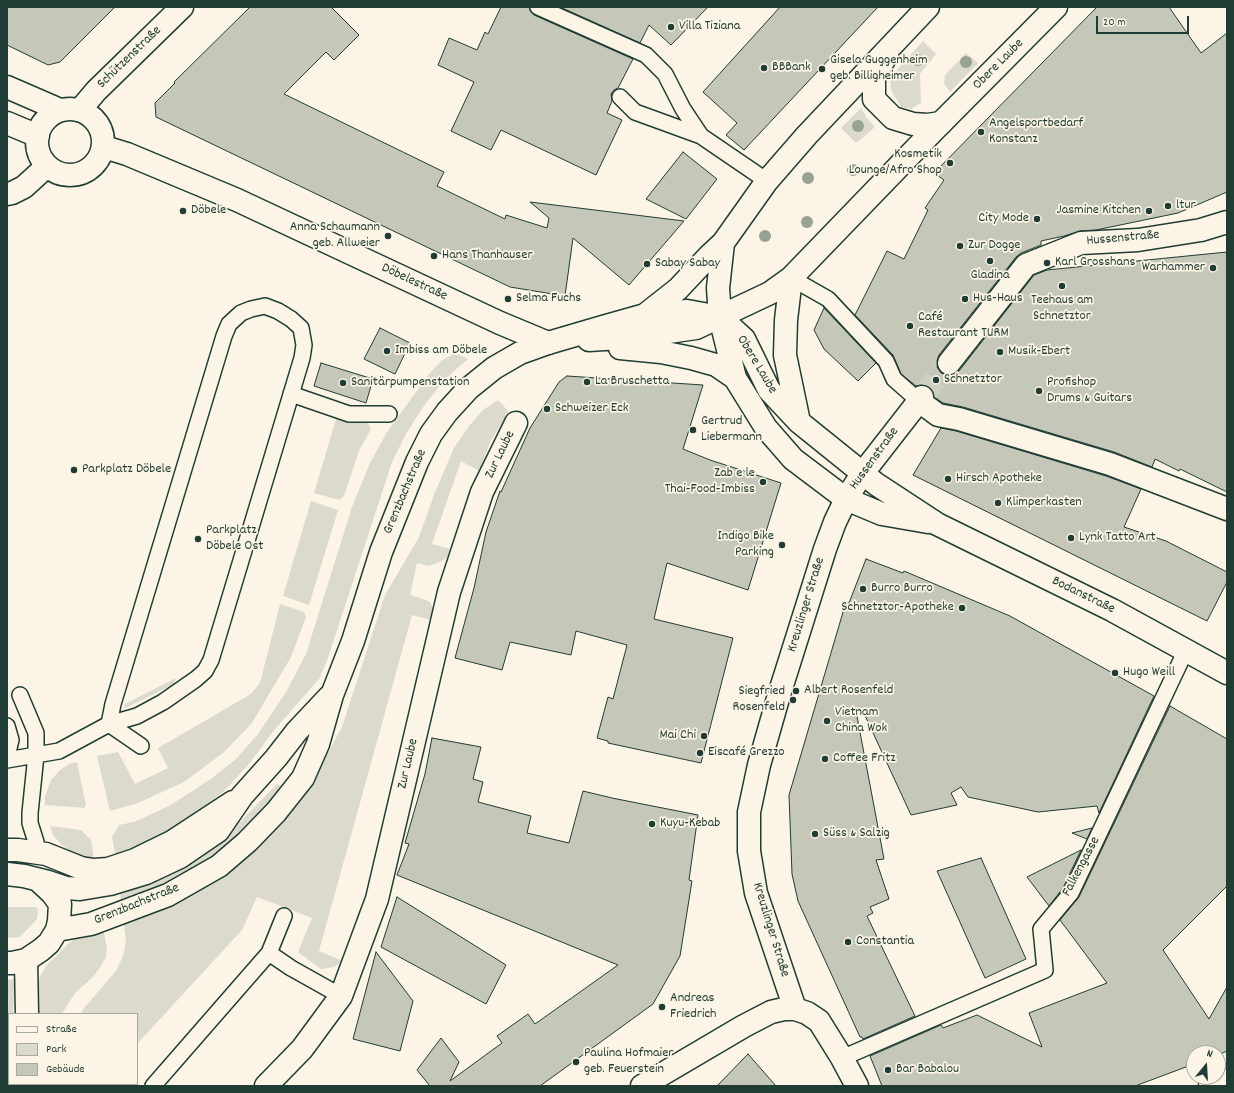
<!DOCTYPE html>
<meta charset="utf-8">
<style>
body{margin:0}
#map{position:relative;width:1234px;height:1093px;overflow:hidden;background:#fcf5e5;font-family:Dekko,sans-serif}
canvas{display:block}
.frame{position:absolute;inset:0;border:8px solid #1f3d34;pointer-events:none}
.legend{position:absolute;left:8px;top:1013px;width:130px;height:72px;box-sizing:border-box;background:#fcf5e5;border:1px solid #a4ab9e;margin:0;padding:5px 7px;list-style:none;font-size:12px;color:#1f3d34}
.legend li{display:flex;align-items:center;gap:8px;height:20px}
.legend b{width:20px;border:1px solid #a4ab9e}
.north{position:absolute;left:1186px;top:1045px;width:40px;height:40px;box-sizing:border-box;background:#fcf5e5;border:1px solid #a4ab9e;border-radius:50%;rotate:18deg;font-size:11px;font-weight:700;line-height:16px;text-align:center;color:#1f3d34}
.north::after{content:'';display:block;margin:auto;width:14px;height:18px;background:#1f3d34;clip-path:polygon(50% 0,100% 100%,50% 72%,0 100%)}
.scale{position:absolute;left:1096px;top:16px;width:93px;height:18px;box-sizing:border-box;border:2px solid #1f3d34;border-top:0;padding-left:5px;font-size:12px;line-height:14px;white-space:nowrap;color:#1f3d34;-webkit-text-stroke:3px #fcf5e5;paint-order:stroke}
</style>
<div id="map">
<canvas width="1234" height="1093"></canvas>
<div class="frame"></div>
<ul class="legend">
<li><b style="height:5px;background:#fcf5e5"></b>Straße</li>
<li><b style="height:11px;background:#dcdacc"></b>Park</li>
<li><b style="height:11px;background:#c5c7b9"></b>Gebäude</li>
</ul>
<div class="north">N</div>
<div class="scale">20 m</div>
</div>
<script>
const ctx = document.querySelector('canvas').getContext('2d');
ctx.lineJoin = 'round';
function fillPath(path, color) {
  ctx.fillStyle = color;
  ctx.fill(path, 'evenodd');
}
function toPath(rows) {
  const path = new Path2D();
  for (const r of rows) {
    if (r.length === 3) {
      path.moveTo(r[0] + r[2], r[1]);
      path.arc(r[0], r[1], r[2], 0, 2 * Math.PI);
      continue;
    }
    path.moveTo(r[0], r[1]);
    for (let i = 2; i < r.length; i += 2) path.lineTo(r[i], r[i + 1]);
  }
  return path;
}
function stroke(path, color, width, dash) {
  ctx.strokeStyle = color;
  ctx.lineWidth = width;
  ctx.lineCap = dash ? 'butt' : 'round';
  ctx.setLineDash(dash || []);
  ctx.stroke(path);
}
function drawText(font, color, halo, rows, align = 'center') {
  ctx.font = font + ' Dekko,sans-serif';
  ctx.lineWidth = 3.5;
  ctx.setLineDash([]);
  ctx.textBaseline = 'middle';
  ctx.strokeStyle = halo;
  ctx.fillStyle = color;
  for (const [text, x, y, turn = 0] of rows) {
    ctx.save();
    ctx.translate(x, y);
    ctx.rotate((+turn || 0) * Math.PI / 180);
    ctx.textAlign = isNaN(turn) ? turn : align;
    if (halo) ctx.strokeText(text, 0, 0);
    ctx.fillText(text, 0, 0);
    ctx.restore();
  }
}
fillPath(toPath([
 [923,41,936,54,920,74,921,103,911,109,901,107,891,90,890,78],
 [966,53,978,63,950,92,944,83,945,75],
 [861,108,866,117,875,127,856,143,841,128],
 [452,355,460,355,468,359,445,379,423,407,406,434,392,462,327,661,319,679,275,729,249,764,225,790,201,811,154,841,116,857,112,837,119,825,134,822,171,805,212,778,236,759,258,734,286,692,306,654,352,507,370,463,387,432,429,374,442,360],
 [498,400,509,412,491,440,479,471,461,461,432,544,450,549,447,557,440,562,429,566,417,563,410,595,426,600,430,602,435,613,434,621,412,615,319,951,343,961,334,967,321,969,298,952,312,918,257,897,242,930,137,1044,137,1014,81,1014,84,1008,116,971,123,956,126,941,124,924,174,903,255,848,280,824,301,798,323,762,342,727,385,595,419,537,435,492,454,448,469,426,483,410],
 [337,416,350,421,367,422,371,429,359,451,344,496,339,500,314,493],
 [311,501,338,510,309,605,283,596],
 [280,604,304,612,306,617,291,657,252,723,223,753,184,782,138,803,110,811,97,756,118,752,135,784,168,768,158,748,251,694,260,683],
 [176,678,174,684,126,708,124,708,125,704],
 [77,762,86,805,84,808,45,805,45,796,51,780,60,770,69,764],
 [277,784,283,786,280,793,229,844,206,862,179,879,121,902,120,892,195,857,240,822],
 [50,826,81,830,91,840,94,859,87,859,71,852,61,844,53,835],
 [7,907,36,907,38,910,37,919,20,937,7,938],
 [103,928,107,948,106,957,99,969,92,978,77,991,69,1002,62,1014,36,1014,37,987,40,976,47,965,69,943,82,934],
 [15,979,13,1014,9,1014,9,1039,7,1031,7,980]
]), '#dcdacc');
const building = toPath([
 [7,7,115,7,60,62,48,65,7,45,7,7],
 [250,7,331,7,359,35,334,60,326,52,284,94,444,172,437,186,505,219,506,215,547,228,549,218,530,202,684,221,629,285,573,238,565,296,510,287,156,117,155,103,175,83,174,82,250,7],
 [501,7,529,7,531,12,534,15,633,59,618,88,614,90,611,94,612,101,607,113,622,120,596,175,501,130,491,150,451,131,474,82,438,65,449,38,477,50,485,32,488,34,501,7],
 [560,7,708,7,671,45,649,25,640,43,560,7],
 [780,7,878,7,744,150,726,135,737,123,703,92,780,7],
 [1097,7,1169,7,1201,53,1227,33,1227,192,1178,213,1096,230,1080,231,1064,236,1041,241,1041,245,1021,253,1016,257,939,355,937,361,937,367,941,373,947,375,953,375,959,371,1034,275,1047,270,1227,252,1227,492,1180,469,1179,471,1155,459,1152,467,1114,452,963,407,943,403,934,397,933,392,929,387,923,385,916,386,901,374,893,355,855,315,887,251,904,259,928,210,925,208,944,180,934,173,1097,7],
 [683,152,717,179,686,219,646,199,683,152],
 [824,308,876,363,858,381,824,349,814,330,824,308],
 [380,328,410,343,395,374,364,359,380,328],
 [321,363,373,379,366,403,314,386,321,363],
 [567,376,703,385,683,449,710,460,781,483,748,590,667,563,654,619,733,638,701,763,608,743,608,741,597,738,608,697,613,699,627,645,576,631,571,655,510,642,502,670,455,658,474,588,486,532,500,491,501,492,530,428,559,382,567,376],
 [941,428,956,431,1106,476,1141,489,1124,527,1166,541,1227,572,1227,582,1207,621,913,475,941,428],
 [866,559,903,573,904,571,1010,616,1154,696,1099,813,1097,806,1038,812,968,797,961,787,951,793,957,805,911,815,862,709,856,711,884,859,876,860,889,899,870,907,873,913,867,916,915,1016,863,1039,862,1037,860,1037,798,901,792,874,789,795,846,602,849,603,866,559],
 [1170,706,1227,739,1227,886,1163,950,1209,1019,1227,987,1227,1051,1218,1055,1218,1053,1194,1053,1194,1064,1135,1086,882,1086,870,1056,941,1025,943,1028,977,1015,1042,1047,1029,1013,1107,983,1060,920,1079,897,1170,706],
 [432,738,481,747,473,779,483,782,478,802,531,816,527,833,569,843,583,791,612,798,698,815,689,880,692,881,680,956,653,1004,540,1086,430,1086,417,1070,441,1038,459,1062,450,1081,502,1043,497,1036,528,1014,535,1024,618,965,397,875,409,844,405,843,425,774,432,738],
 [1092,828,1087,839,1072,833,1092,828],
 [1081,850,1063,888,1049,906,1027,877,1081,850],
 [981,858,1026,959,985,978,937,871,981,858],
 [397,897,506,965,486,1004,381,947,397,897],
 [376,952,413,1001,400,1051,353,1039,376,952],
 [748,1054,776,1086,717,1086,748,1054]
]);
fillPath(building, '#c5c7b9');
stroke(building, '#1f3d34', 1);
stroke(toPath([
 [922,397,949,363]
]), '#d0d0c2', 22, [22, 11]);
const lane = toPath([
 [538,7,646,55,665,74,683,109,701,136],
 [620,97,635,112,701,136,767,181],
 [791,278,828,299,886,361,894,379,919,401],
 [291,394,349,414,389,414],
 [20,695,36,733,36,755,30,813,30,823,36,842,36,853],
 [109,724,141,746],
 [7,726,11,740,7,756],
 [7,760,59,751,109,724,137,716,163,702,196,679,205,671,211,660,302,358,304,345,301,328,291,319,278,311,265,306,251,309,241,313,229,324,224,336,113,704,109,724],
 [269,953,291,968,341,996],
 [842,1058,1045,970,1041,929,1071,893,1186,650],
 [153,1086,269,953,284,916]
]);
const street = toPath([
 [887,54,874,78,874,99,893,118,913,124,927,125,941,123],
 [7,87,60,110],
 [70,142,33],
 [80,110,96,91,182,7],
 [7,123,38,136],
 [104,147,127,154,237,200,500,323,548,343],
 [7,194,12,193,24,187,47,166],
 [949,363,1026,265,1081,243,1138,240,1201,230,1227,222],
 [919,401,938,415,959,419,1110,464,1227,509],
 [795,1009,756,893,749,851,749,812,759,765,779,695,825,549,835,522,846,499,862,474,922,397],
 [266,1086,302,1049,341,996,377,899,449,592,482,492,516,423],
 [642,1086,744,1026,771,1012,784,1009,795,1009,807,1013,819,1021,842,1058,857,1086],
 [1210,1086,1227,1080]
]);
const secondary = toPath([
 [723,243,718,288,720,317,735,378,766,428,793,459,846,499,882,514,928,522],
 [791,278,786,320,785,355,799,422],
 [645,315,678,289,709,256,723,243,767,181,807,135,928,7],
 [720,317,744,339,769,390,799,422,876,484,937,524,1112,610,1227,673],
 [589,340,634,337,696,328,770,293,791,278,934,130,1056,7],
 [620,348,661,352,691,358,716,365,735,378],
 [7,850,18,850,46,854,81,868,94,870,108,869,135,860,172,842,233,802],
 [7,874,24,876,48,882,66,888,80,889,110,884,146,873,180,857,218,831,242,796,276,758,297,731,329,697],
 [57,930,91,924,168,895,219,866,247,842,276,812,303,778,318,744,332,695,353,641,381,552,417,462,431,434,447,412,468,389,494,368,520,353,548,343,606,326,645,315,687,311,720,317],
 [26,960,27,1014],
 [7,963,12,963,26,960,41,950,49,943,57,930,59,921,60,904,52,893,38,880],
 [7,1060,9,1065],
 [19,1084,21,1086],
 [37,1084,38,1086]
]);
stroke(lane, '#1f3d34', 18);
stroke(street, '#1f3d34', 25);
stroke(secondary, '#1f3d34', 25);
stroke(lane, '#fcf5e5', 15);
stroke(street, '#fcf5e5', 22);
stroke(secondary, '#fcf5e5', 22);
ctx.fillStyle = '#97a194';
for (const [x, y] of [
 [918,60],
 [966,62],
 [858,126],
 [853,170],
 [808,178],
 [807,222],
 [765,236]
]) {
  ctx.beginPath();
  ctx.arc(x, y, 6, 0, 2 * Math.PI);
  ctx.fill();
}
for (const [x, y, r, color] of [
 [671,27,4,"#1f3d34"],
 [764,68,4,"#1f3d34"],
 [822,69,4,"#1f3d34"],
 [981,132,4,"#1f3d34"],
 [950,163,4,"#1f3d34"],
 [1168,206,4,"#1f3d34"],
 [183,211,4,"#1f3d34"],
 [1149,211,4,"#1f3d34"],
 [1037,219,4,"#1f3d34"],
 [388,236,4,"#1f3d34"],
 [960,246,4,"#1f3d34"],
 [434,256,4,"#1f3d34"],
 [990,261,4,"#1f3d34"],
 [1047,263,4,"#1f3d34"],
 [647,264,4,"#1f3d34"],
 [1213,268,4,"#1f3d34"],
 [1062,286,4,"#1f3d34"],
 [508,299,4,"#1f3d34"],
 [965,299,4,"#1f3d34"],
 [910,326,4,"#1f3d34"],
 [387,351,4,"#1f3d34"],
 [1000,352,4,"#1f3d34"],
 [936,380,4,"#1f3d34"],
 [587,382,4,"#1f3d34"],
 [343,383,4,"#1f3d34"],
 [1039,391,4,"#1f3d34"],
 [547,409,4,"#1f3d34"],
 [693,430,4,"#1f3d34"],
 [74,470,4,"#1f3d34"],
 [948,479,4,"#1f3d34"],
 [763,482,4,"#1f3d34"],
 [998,503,4,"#1f3d34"],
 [1071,538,4,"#1f3d34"],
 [198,539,4,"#1f3d34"],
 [782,545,4,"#1f3d34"],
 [863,589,4,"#1f3d34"],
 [962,608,4,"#1f3d34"],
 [1115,673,4,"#1f3d34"],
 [796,691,4,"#1f3d34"],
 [793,700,4,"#1f3d34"],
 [827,721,4,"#1f3d34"],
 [704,736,4,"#1f3d34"],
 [700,753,4,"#1f3d34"],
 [825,759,4,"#1f3d34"],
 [652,824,4,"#1f3d34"],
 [815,834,4,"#1f3d34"],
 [848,942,4,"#1f3d34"],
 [662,1007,4,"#1f3d34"],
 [576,1062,4,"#1f3d34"],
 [888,1070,4,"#1f3d34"]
]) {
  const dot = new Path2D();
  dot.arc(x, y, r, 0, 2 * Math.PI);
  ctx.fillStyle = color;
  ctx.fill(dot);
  stroke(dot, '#fcf5e5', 1.5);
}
drawText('14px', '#1f3d34', '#fcf5e5', [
 ["Villa Tiziana",679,27],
 ["Gisela Guggenheim",830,61],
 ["geb. Billigheimer",830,77],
 ["BBBank",772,68],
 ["Angelsportbedarf",989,124],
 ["Konstanz",989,140],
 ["Kosmetik",942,155,"right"],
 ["Lounge/Afro Shop",942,171,"right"],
 ["ltur",1176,206],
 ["Döbele",191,211],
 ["Jasmine Kitchen",1141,211,"right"],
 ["City Mode",1029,219,"right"],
 ["Anna Schaumann",380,228,"right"],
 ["geb. Allweier",380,244,"right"],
 ["Zur Dogge",968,246],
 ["Hans Thanhauser",442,256],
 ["Karl Grosshans",1055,263],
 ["Sabay Sabay",655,264],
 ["Warhammer",1205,268,"right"],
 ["Gladina",990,276,"center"],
 ["Selma Fuchs",516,299],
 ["Hus-Haus",973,299],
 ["Teehaus am",1062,301,"center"],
 ["Schnetztor",1062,317,"center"],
 ["Café",918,318],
 ["Restaurant TURM",918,334],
 ["Imbiss am Döbele",395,351],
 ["Musik-Ebert",1008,352],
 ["Schnetztor",944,380],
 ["La Bruschetta",595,382],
 ["Sanitärpumpenstation",351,383],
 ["Profishop",1047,383],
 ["Drums & Guitars",1047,399],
 ["Schweizer Eck",555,409],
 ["Gertrud",701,422],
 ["Liebermann",701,438],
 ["Parkplatz Döbele",82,470],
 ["Zab e le",755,474,"right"],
 ["Thai-Food-Imbiss",755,490,"right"],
 ["Hirsch Apotheke",956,479],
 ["Klimperkasten",1006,503],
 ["Parkplatz",206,531],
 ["Döbele Ost",206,547],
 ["Indigo Bike",774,537,"right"],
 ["Parking",774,553,"right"],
 ["Lynk Tatto Art",1079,538],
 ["Burro Burro",871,589],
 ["Schnetztor-Apotheke",954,608,"right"],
 ["Hugo Weill",1123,673],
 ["Albert Rosenfeld",804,691],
 ["Siegfried",785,692,"right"],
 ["Rosenfeld",785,708,"right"],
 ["Vietnam",835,713],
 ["China Wok",835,729],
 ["Mai Chi",696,736,"right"],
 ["Eiscafé Grezzo",708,753],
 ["Coffee Fritz",833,759],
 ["Kuyu-Kebab",660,824],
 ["Süss & Salzig",823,834],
 ["Constantia",856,942],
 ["Andreas",670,999],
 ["Friedrich",670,1015],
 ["Paulina Hofmaier",584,1054],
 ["geb. Feuerstein",584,1070],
 ["Bar Babalou",896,1070]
], 'left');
drawText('14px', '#1f3d34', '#fcf5e5', [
 ["Schützenstraße",130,58,-44],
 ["Obere Laube",999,65,-45],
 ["Hussenstraße",1123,239,-5],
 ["Döbelestraße",414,283,25],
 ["Obere Laube",756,365,59],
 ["Zur Laube",501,455,-64],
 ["Hussenstraße",875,459,-54],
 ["Grenzbachstraße",406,492,-67],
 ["Bodanstraße",1083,596,26],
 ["Kreuzlinger Straße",807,605,-73],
 ["Zur Laube",409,764,-77],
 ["Falkengasse",1082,867,-62],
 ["Grenzbachstraße",137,905,-22],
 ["Kreuzlinger Straße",770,930,73]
]);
</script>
